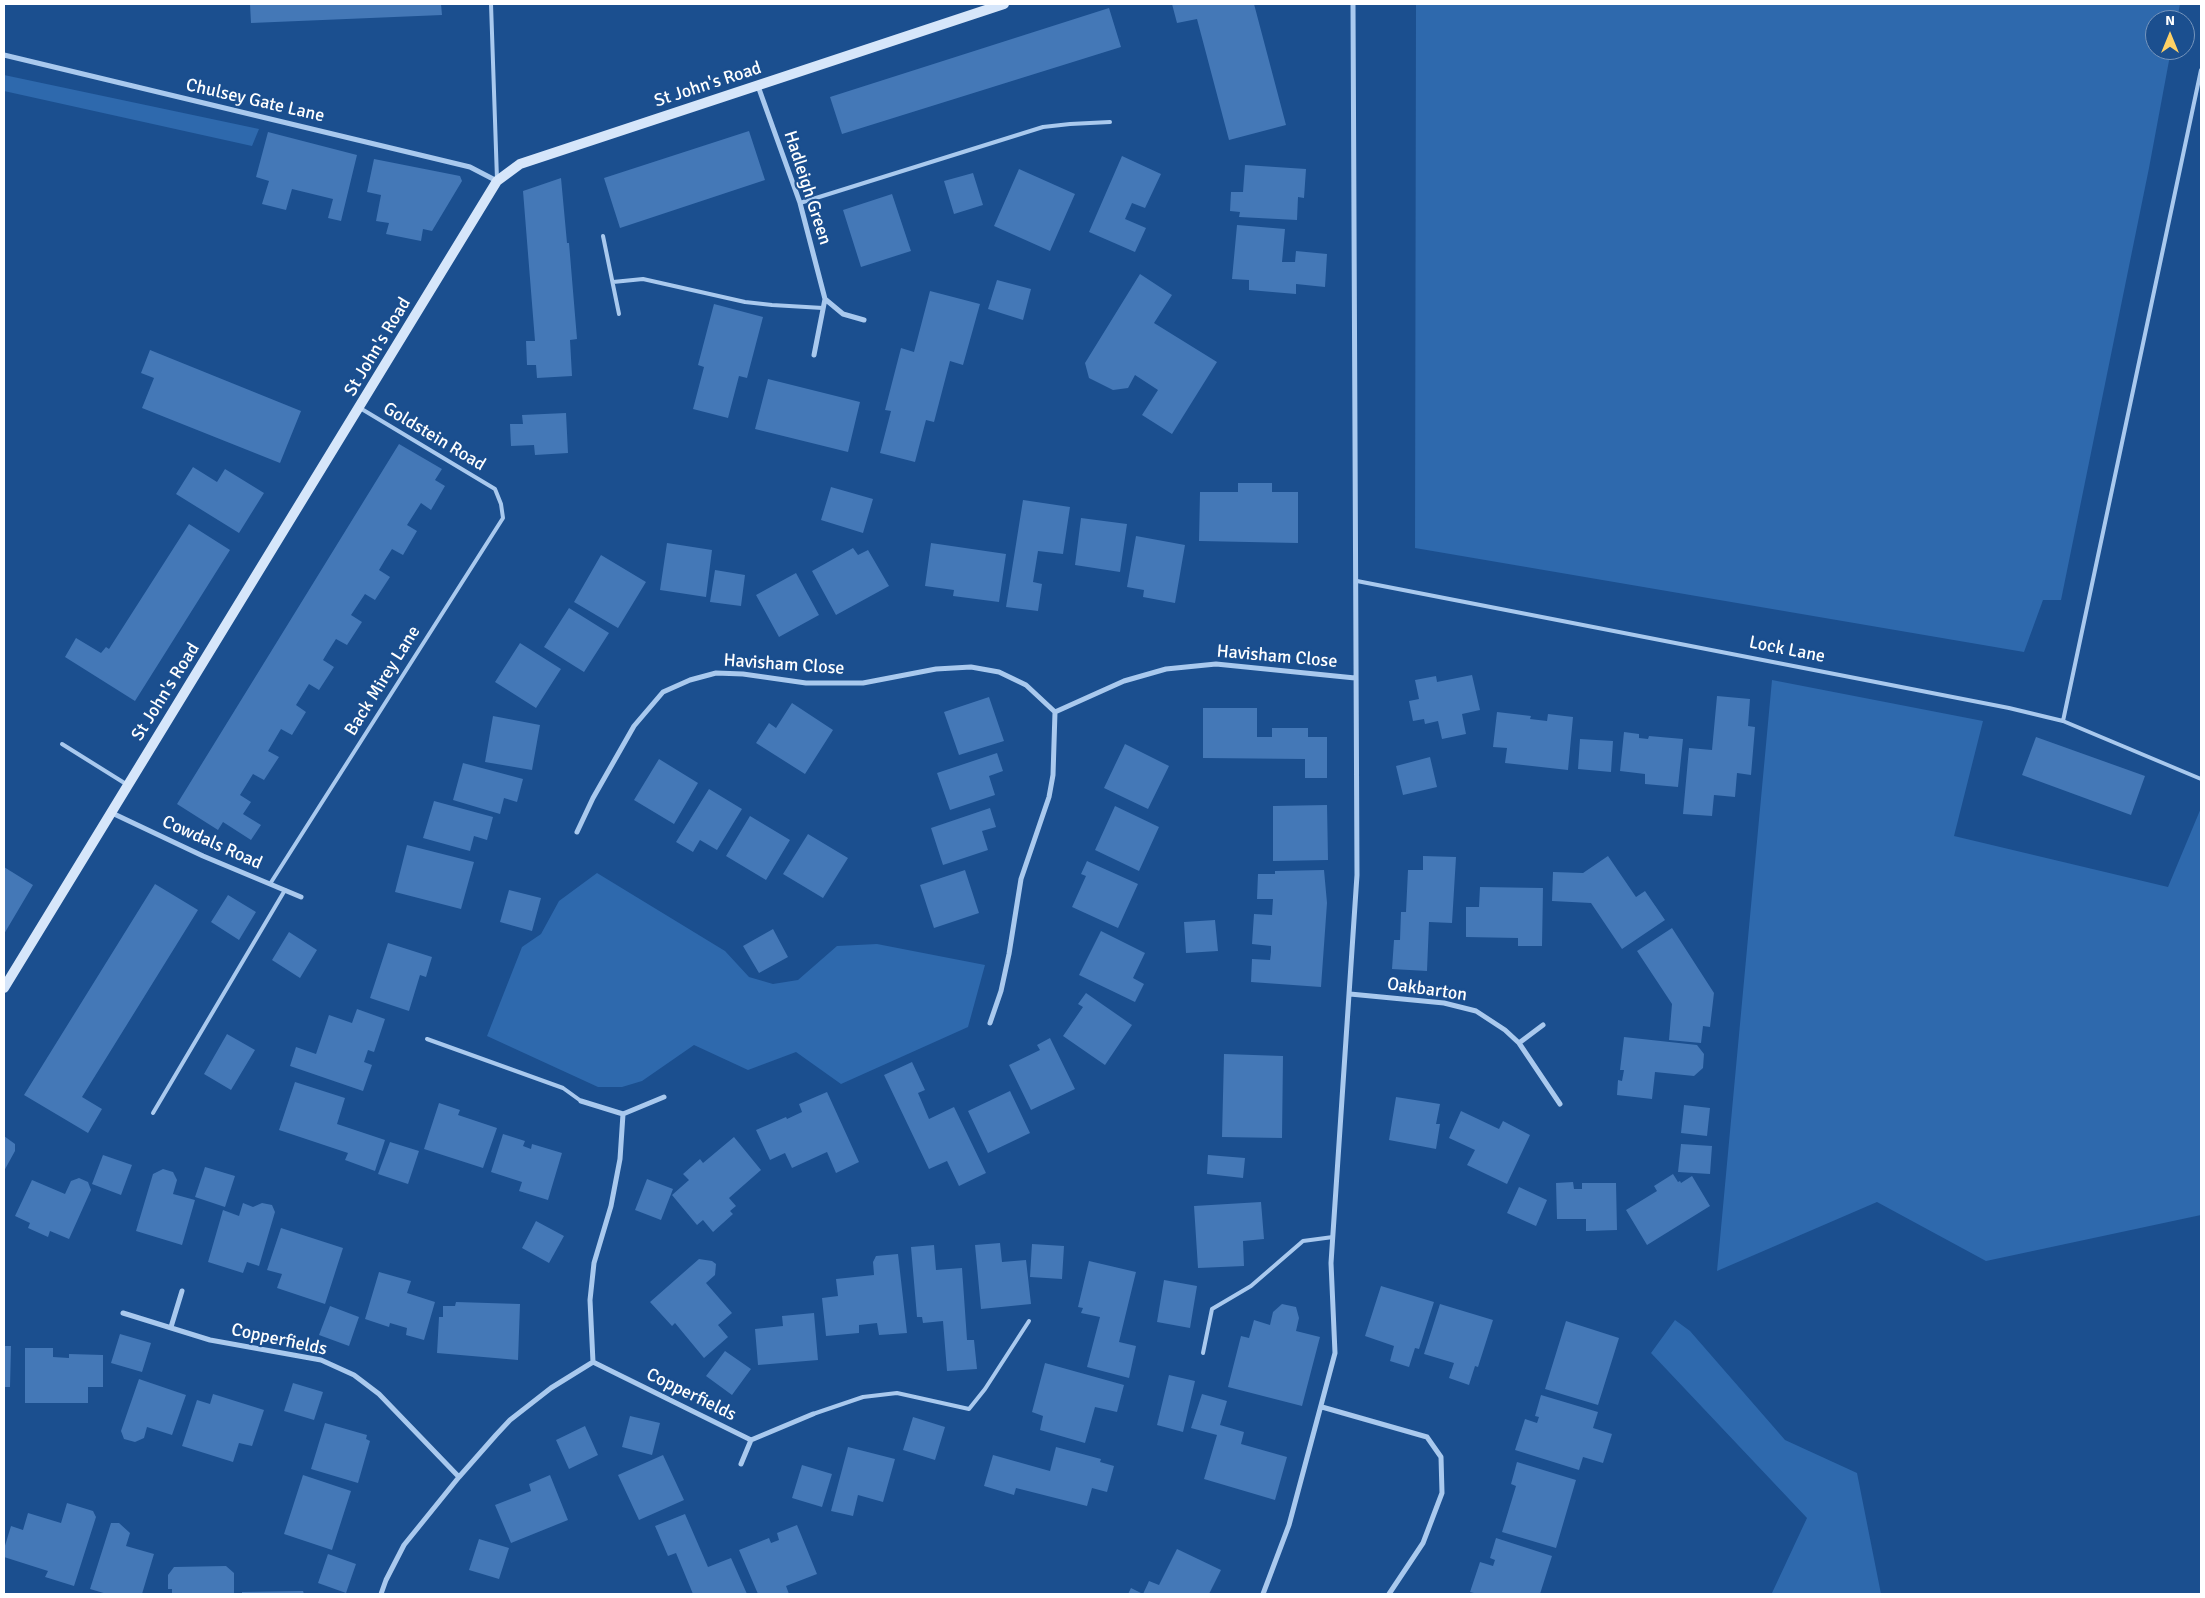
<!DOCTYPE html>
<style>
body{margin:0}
#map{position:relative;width:2205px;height:1598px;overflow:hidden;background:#1b4f8f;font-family:Signika,sans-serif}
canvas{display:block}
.frame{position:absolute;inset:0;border:5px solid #fff;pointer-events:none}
.north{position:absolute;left:2145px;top:10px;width:50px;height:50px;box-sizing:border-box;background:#1b4f8f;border:1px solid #7695bc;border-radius:50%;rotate:0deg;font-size:14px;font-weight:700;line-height:20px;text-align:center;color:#fff}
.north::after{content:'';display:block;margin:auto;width:18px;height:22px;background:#ffd166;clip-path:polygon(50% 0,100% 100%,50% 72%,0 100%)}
</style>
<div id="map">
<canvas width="2205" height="1598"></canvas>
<div class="frame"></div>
<div class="north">N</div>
</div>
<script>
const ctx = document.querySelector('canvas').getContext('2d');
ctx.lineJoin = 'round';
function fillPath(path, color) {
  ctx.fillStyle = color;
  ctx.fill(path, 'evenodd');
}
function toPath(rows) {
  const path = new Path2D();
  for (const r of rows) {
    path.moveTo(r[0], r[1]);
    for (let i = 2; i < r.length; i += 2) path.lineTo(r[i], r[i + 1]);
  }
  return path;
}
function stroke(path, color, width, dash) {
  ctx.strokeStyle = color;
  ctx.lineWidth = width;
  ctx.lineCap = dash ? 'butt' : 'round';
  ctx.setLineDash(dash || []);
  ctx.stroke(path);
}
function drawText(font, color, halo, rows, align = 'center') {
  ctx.font = font + ' Signika,sans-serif';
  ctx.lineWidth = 4.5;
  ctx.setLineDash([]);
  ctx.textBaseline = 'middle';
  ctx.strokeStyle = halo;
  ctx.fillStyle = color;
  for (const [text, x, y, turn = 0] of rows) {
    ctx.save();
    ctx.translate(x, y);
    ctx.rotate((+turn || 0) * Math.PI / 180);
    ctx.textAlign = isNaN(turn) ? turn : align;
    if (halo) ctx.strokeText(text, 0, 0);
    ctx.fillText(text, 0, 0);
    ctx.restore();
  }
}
fillPath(toPath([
 [1416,4,2180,4,2177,20,2155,20,2155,50,2171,50,2149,168,2061,600,2043,600,2024,652,1415,548],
 [4,75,259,129,252,146,4,91],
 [1772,680,1983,721,1954,836,2168,887,2201,808,2201,1215,1986,1261,1877,1202,1717,1271],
 [597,873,725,951,749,977,773,984,798,980,837,946,877,944,985,965,968,1027,841,1084,796,1052,748,1070,694,1045,642,1081,622,1087,598,1087,487,1036,522,947,541,934,559,901],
 [1675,1320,1690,1331,1785,1440,1857,1473,1881,1594,1772,1593,1807,1518,1651,1353]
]), '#2e69ad');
fillPath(toPath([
 [250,4,441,4,442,15,251,23],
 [1172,4,1254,4,1286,125,1229,140,1197,19,1177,23],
 [1109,8,1121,47,842,134,830,97],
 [749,131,765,180,620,228,604,178],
 [268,132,357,155,341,221,328,218,333,199,292,189,286,210,262,204,269,181,256,177],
 [1122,156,1161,174,1145,208,1132,203,1125,219,1146,228,1135,252,1089,232],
 [374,159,460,176,462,181,432,231,423,229,421,241,386,234,389,223,376,221,381,195,367,192],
 [1245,165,1306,169,1304,198,1298,197,1297,220,1239,217,1240,212,1230,211,1231,192,1243,192],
 [1019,169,1075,194,1050,251,994,226],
 [973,173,983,205,954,214,944,181],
 [561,178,567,243,569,243,577,339,570,340,572,376,537,378,536,365,527,365,526,341,535,341,523,191],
 [892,194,911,251,861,267,843,210],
 [1237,225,1285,229,1282,262,1295,262,1296,251,1327,254,1325,287,1296,284,1296,294,1249,290,1249,280,1232,279],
 [1140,274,1172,295,1154,323,1217,362,1172,434,1142,415,1158,390,1135,375,1128,388,1113,390,1089,378,1085,363],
 [997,280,1031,289,1023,320,988,309],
 [930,291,980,304,963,365,950,361,934,422,926,420,915,462,880,453,891,411,885,410,901,348,914,352],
 [714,304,763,317,747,378,739,376,728,418,693,409,704,367,698,365],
 [150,350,301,411,280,463,142,408,154,378,141,373],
 [768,379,860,402,848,452,755,429],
 [566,413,568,453,535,455,534,445,511,446,510,424,523,424,522,415],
 [399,444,442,469,435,480,445,486,431,510,421,503,407,525,417,531,403,555,392,549,385,560,379,570,390,577,375,600,365,594,351,615,362,622,347,645,336,639,329,650,323,660,334,667,319,690,309,684,296,705,306,712,292,735,281,729,268,751,279,757,264,780,253,774,240,795,251,802,243,814,261,825,251,840,223,822,218,830,177,804],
 [193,467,217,482,225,469,264,493,239,533,176,494],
 [1238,483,1272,483,1272,492,1298,492,1298,543,1199,541,1200,492,1238,492],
 [831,487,873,499,863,533,821,520],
 [1023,500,1070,507,1063,554,1038,551,1033,582,1042,584,1038,611,1006,607],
 [1081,518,1127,524,1120,572,1075,565],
 [189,524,230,550,135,701,65,657,76,638,101,653,106,647,109,649],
 [1136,536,1185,545,1175,603,1143,597,1144,590,1127,587],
 [667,543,712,550,706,597,660,590],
 [931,543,1006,554,999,602,953,596,954,590,925,586],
 [853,548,858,555,868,550,889,586,836,615,812,571],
 [601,555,646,582,618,628,574,602],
 [715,570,745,575,741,606,710,602],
 [796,573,819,615,779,637,756,595],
 [569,608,609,633,584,672,544,647],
 [520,643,561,669,536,708,495,682],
 [1472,675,1480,710,1462,714,1466,734,1442,739,1438,721,1425,724,1424,719,1413,721,1409,701,1419,699,1415,680,1436,676,1437,682],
 [1717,696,1750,699,1748,726,1755,727,1751,775,1737,773,1735,797,1714,795,1712,816,1683,814,1689,748,1712,750],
 [989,697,1004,741,959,755,944,712],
 [792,703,833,730,805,774,756,743,769,723,776,728],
 [1203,708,1257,708,1257,737,1272,737,1272,728,1308,728,1308,737,1327,737,1327,778,1305,778,1305,759,1203,758],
 [1497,712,1531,716,1530,719,1547,721,1548,714,1573,717,1568,770,1505,763,1507,748,1493,747],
 [493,716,540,725,532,770,485,762],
 [1624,732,1639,734,1639,738,1648,739,1649,736,1683,739,1678,787,1645,784,1645,774,1620,771],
 [2036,737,2145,776,2131,815,2022,775],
 [1580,739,1613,741,1611,772,1578,769],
 [1125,744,1169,766,1148,809,1104,788],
 [997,753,1003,771,989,776,995,795,950,810,937,773],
 [1430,757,1437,787,1403,795,1396,766],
 [659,759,698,783,674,824,634,800],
 [463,763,523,779,517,802,504,798,500,814,453,800],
 [709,789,742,809,717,850,700,840,693,852,676,842],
 [434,801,493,817,487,840,474,836,470,851,423,838],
 [1327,805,1328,860,1273,861,1273,806],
 [1115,806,1159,827,1139,871,1095,850],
 [990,808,996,827,982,831,988,850,943,865,931,828],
 [750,816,790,840,766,880,726,856],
 [808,834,848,858,823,898,783,874],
 [407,845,474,862,461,909,395,892],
 [1423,856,1456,857,1452,923,1429,922,1427,971,1392,969,1394,940,1400,940,1401,912,1406,912,1408,870,1423,870],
 [1608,856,1636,897,1645,891,1665,920,1622,949,1591,903,1552,901,1553,872,1583,873],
 [1087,861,1138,884,1118,928,1072,907,1086,876,1081,874],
 [4,867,33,885,4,934],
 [965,870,979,913,934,928,920,885],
 [1324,870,1327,903,1321,987,1251,982,1252,959,1270,960,1271,952,1271,946,1252,944,1254,914,1272,915,1273,899,1257,899,1258,874,1275,874,1275,871],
 [155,884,198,910,82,1097,102,1109,88,1133,24,1095],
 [1480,887,1543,888,1542,946,1518,946,1518,938,1466,937,1466,907,1479,907],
 [509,890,541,898,532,931,500,922],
 [228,895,256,912,239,940,211,922],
 [1215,920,1218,951,1186,953,1184,922],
 [1672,928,1714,993,1710,1027,1703,1026,1701,1043,1669,1040,1672,1004,1637,951],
 [773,929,788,957,759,973,743,946],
 [1101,931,1145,953,1133,978,1144,984,1135,1002,1079,975],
 [289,932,317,950,300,978,272,960],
 [388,943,432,957,426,977,420,975,409,1011,370,998],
 [1086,993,1132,1025,1105,1065,1063,1036,1083,1007,1078,1004],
 [357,1009,385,1019,374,1052,368,1050,364,1062,372,1065,363,1091,290,1066,296,1047,316,1054,329,1015,352,1023],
 [227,1034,255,1050,231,1090,204,1074],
 [1624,1037,1697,1045,1704,1054,1703,1068,1694,1076,1655,1072,1652,1099,1617,1095,1618,1080,1622,1081,1624,1070,1620,1070],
 [1050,1038,1075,1089,1031,1110,1009,1065,1040,1050,1037,1045],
 [1224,1054,1283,1056,1282,1138,1222,1137],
 [912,1062,925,1090,918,1093,929,1119,954,1107,986,1173,959,1186,947,1161,929,1169,884,1075],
 [295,1082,345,1098,337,1124,385,1140,375,1171,345,1160,348,1153,279,1130],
 [1010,1091,1030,1133,988,1153,968,1111],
 [827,1092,859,1162,836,1173,827,1152,792,1168,785,1153,770,1160,756,1130,786,1117,787,1119,802,1112,799,1104],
 [1396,1097,1440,1104,1436,1124,1440,1124,1436,1149,1389,1140],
 [439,1103,460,1110,458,1115,497,1128,483,1168,424,1149],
 [1684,1105,1710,1108,1707,1136,1681,1133],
 [1461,1111,1499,1129,1503,1121,1530,1135,1507,1184,1467,1165,1475,1150,1449,1138],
 [503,1134,525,1141,523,1146,531,1149,532,1144,562,1153,548,1200,519,1191,522,1182,491,1172],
 [4,1136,15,1144,15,1151,4,1171],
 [734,1137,761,1170,729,1198,736,1206,730,1211,733,1214,713,1232,703,1220,697,1225,672,1195,689,1180,683,1174,700,1159,703,1163],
 [390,1142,419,1151,408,1184,378,1174],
 [1681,1144,1712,1146,1710,1174,1678,1172],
 [103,1155,132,1165,121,1195,92,1184],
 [1208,1155,1245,1158,1243,1178,1207,1174],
 [205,1167,235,1176,225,1207,195,1197],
 [163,1169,173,1172,177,1180,173,1194,195,1200,182,1245,136,1231,153,1174],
 [1673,1174,1678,1182,1680,1181,1681,1183,1692,1176,1710,1206,1647,1245,1626,1210,1657,1191,1654,1186],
 [79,1178,88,1182,91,1190,69,1239,50,1231,48,1237,28,1228,30,1223,15,1216,32,1180,65,1194,71,1181],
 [647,1179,673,1189,661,1220,635,1210],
 [1573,1182,1574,1189,1582,1189,1582,1183,1616,1183,1617,1230,1586,1231,1586,1219,1557,1219,1556,1183],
 [1519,1187,1547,1200,1536,1226,1507,1213],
 [1261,1202,1264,1239,1243,1241,1244,1266,1198,1268,1194,1206],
 [243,1203,253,1207,262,1203,272,1205,275,1212,259,1266,247,1262,243,1273,208,1262,223,1210,239,1216],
 [536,1221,564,1236,549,1263,522,1248],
 [281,1228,343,1248,325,1304,277,1288,282,1274,267,1270],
 [1000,1243,1002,1262,1026,1260,1031,1304,981,1309,975,1245],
 [1032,1244,1064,1246,1062,1279,1030,1277],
 [934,1245,936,1270,962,1268,967,1340,974,1340,977,1369,947,1371,943,1321,923,1323,922,1317,917,1317,911,1247],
 [898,1254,907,1333,879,1335,877,1323,859,1325,859,1333,826,1336,822,1298,838,1296,836,1279,874,1275,873,1262,876,1256],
 [699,1259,712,1261,716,1264,715,1275,706,1283,732,1313,718,1325,728,1337,704,1358,675,1323,672,1326,650,1302],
 [1089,1261,1136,1272,1119,1342,1136,1346,1129,1378,1087,1367,1100,1317,1081,1313,1083,1308,1078,1307],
 [379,1272,411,1281,407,1293,435,1302,424,1340,406,1335,407,1328,390,1323,389,1327,365,1319],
 [1164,1280,1197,1286,1190,1328,1157,1322],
 [1381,1286,1434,1302,1419,1349,1415,1348,1409,1367,1390,1361,1394,1346,1365,1336],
 [456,1302,520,1304,518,1360,437,1353,439,1317,443,1317,443,1306,455,1306],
 [1282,1304,1296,1307,1299,1318,1296,1331,1320,1337,1302,1406,1228,1387,1241,1336,1249,1338,1254,1320,1270,1325,1273,1312],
 [1440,1304,1493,1320,1478,1367,1475,1366,1469,1385,1449,1378,1454,1363,1424,1354],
 [330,1306,359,1317,349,1346,319,1335],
 [814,1313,818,1360,758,1365,755,1329,783,1326,782,1316],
 [1566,1321,1619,1338,1598,1405,1545,1389],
 [120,1334,151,1343,142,1372,111,1363],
 [4,1346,11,1346,10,1387,4,1387],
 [25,1348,53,1348,53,1357,69,1358,69,1354,103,1355,103,1387,88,1387,88,1403,25,1403],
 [725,1351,751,1369,732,1395,706,1376],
 [1045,1363,1124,1385,1117,1412,1095,1407,1085,1443,1040,1430,1043,1416,1032,1412],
 [1169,1375,1195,1381,1183,1432,1157,1425],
 [139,1379,186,1395,172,1435,147,1427,144,1438,135,1442,124,1439,121,1431],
 [293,1383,323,1392,314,1420,284,1411],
 [213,1394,264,1410,252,1446,239,1443,233,1462,182,1446,197,1400,210,1404],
 [1202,1394,1227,1401,1220,1425,1244,1432,1241,1444,1287,1457,1275,1500,1204,1479,1217,1435,1191,1428],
 [1541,1395,1598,1412,1593,1428,1612,1434,1603,1463,1583,1457,1579,1470,1515,1450,1525,1419,1537,1423,1539,1417,1535,1416],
 [630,1416,660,1423,652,1455,622,1447],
 [913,1417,945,1427,935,1460,903,1450],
 [325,1423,367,1435,366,1439,370,1441,358,1483,311,1469],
 [585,1426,598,1455,569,1469,556,1440],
 [848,1447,895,1459,883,1502,858,1495,853,1516,831,1511],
 [1056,1447,1101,1459,1100,1462,1114,1466,1107,1492,1092,1488,1087,1506,1016,1488,1014,1495,984,1486,993,1455,1050,1471],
 [663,1455,684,1500,639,1520,618,1475],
 [1517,1462,1576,1480,1556,1548,1502,1532,1516,1486,1511,1484],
 [802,1465,832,1474,822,1507,792,1498],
 [303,1475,351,1491,332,1550,284,1534],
 [550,1475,568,1520,511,1543,495,1505,531,1491,529,1484],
 [67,1503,93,1511,96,1517,74,1586,45,1577,48,1571,4,1557,4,1549,11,1526,23,1530,28,1513,61,1523],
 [685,1514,708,1567,731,1558,747,1594,693,1594,676,1553,668,1556,655,1526],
 [111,1523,119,1523,130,1533,126,1546,154,1554,142,1594,107,1594,90,1589],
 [797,1525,817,1574,786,1586,789,1594,758,1594,739,1550,769,1538,771,1543,779,1540,777,1533],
 [1496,1538,1552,1556,1540,1594,1478,1594,1470,1592,1480,1562,1493,1566,1495,1560,1490,1558],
 [479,1539,509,1548,499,1579,469,1570],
 [1177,1549,1221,1570,1209,1594,1128,1594,1131,1588,1143,1594,1149,1581,1159,1585],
 [328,1554,356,1564,346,1593,318,1583],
 [226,1566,234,1573,234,1594,172,1594,172,1589,168,1589,168,1575,174,1567],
 [303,1591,304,1594,242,1594,242,1592]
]), '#4478b7');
stroke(toPath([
 [491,4,497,179],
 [800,203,1043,127,1070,124,1110,122],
 [603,236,619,314],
 [613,282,643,279,745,302,772,305,823,308],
 [1357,581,2009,708,2063,721,2201,779],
 [2063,721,2201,70],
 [62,744,126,784],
 [270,884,503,518,501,504,495,489,360,408],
 [427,1039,563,1088,581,1101],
 [153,1113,285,890],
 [1203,1353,1212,1309,1251,1286,1303,1241,1333,1237],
 [813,1414,863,1397,897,1393,969,1409,985,1389,1029,1321]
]), '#a9c9ee', 4);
stroke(toPath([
 [4,55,470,167,497,181],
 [758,86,800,203,825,299,814,355],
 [825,299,843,314,864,320],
 [1055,712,1124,681,1166,669,1216,664,1355,678],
 [112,813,203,856,301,897],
 [577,832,593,798,634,726,663,692,690,680,716,673,743,674,806,683,863,683,936,669,971,667,999,672,1026,685,1055,712,1053,775,1049,797,1021,879,1009,954,1001,991,990,1023],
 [1350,994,1444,1003,1476,1011,1505,1030,1519,1043,1560,1104],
 [1519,1043,1543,1025],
 [581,1101,623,1114,664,1097],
 [123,1313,210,1340,321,1360,354,1375,379,1394,459,1477],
 [171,1327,182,1291],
 [593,1362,751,1440],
 [1322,1407,1427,1437,1441,1457,1442,1493,1423,1543,1389,1594],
 [741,1464,751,1440,813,1414],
 [381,1594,386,1580,404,1545,459,1477,496,1435,510,1420,551,1388,593,1362,590,1300,594,1263,611,1206,620,1159,623,1114],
 [1263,1594,1289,1525,1335,1353,1331,1263,1357,875,1353,4]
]), '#a9c9ee', 5);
stroke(toPath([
 [4,988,497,181,520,164,1004,4]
]), '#d6e6fa', 10);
drawText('18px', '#fff', '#1b4f8f', [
 ["St John's Road",708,85,-18],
 ["Chulsey Gate Lane",255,101,13],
 ["Hadleigh Green",807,188,72],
 ["St John's Road",378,347,-59],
 ["Goldstein Road",434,437,31],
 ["Lock Lane",1787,650,11],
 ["Havisham Close",1277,657,5],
 ["Havisham Close",784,665,4],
 ["Back Mirey Lane",383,681,-58],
 ["St John's Road",166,692,-58],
 ["Cowdals Road",212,843,24],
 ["Oakbarton",1427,990,8],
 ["Copperfields",279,1340,12],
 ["Copperfields",691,1395,26]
]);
</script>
